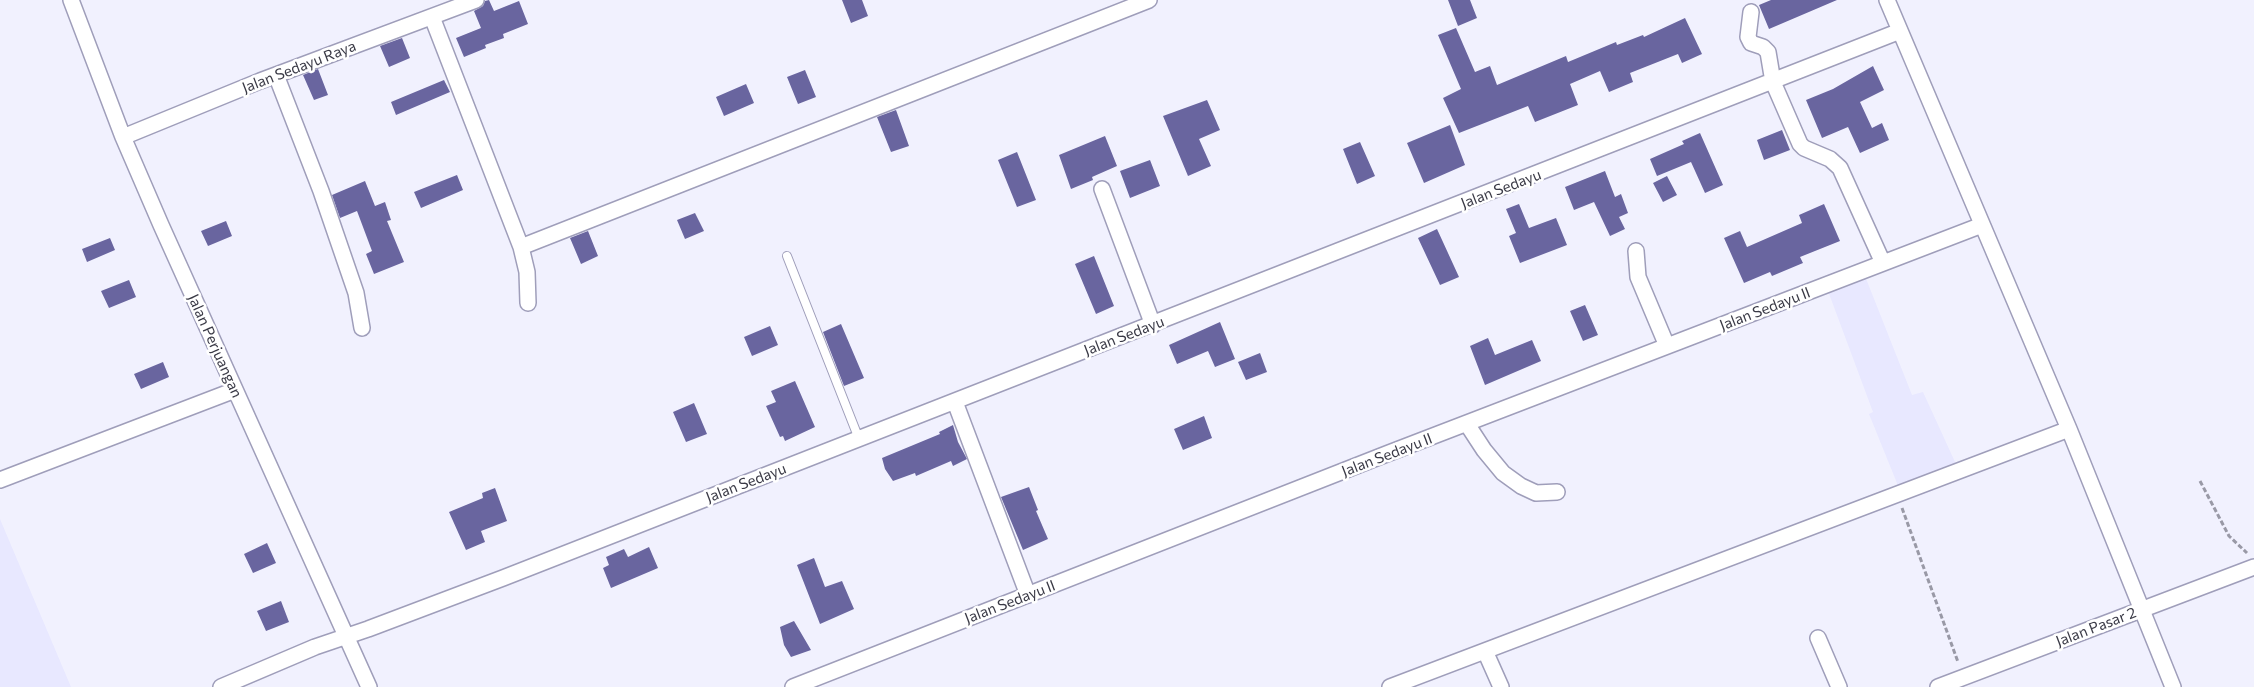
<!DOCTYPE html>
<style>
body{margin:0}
canvas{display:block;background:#f1f1fe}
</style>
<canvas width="2254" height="687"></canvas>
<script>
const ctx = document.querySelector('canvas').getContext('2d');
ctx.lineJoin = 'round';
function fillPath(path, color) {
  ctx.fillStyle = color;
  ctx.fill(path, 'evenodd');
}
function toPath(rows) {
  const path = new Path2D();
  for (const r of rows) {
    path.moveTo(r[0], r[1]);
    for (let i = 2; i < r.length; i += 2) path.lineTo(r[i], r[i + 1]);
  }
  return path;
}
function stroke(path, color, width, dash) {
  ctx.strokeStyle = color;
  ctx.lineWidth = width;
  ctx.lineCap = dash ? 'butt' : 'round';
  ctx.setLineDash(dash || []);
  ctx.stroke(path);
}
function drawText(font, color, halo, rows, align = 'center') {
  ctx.font = font + ' Commissioner,sans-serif';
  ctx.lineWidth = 5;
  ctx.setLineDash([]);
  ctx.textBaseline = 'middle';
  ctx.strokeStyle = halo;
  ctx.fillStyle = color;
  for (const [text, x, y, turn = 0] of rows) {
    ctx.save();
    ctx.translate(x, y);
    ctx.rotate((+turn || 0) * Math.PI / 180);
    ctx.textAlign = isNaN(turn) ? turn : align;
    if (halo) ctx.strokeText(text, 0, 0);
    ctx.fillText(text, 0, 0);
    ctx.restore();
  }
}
fillPath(toPath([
 [1865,276,1912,395,1923,392,1961,475,1903,498,1869,414,1873,412,1828,291],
 [0,519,71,687,0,687]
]), '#e8e8ff');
fillPath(toPath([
 [489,0,494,11,519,1,528,24,503,34,504,38,485,45,486,48,464,57,456,38,481,28,474,11,483,6,485,1],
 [842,0,862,0,868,16,851,23],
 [1448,0,1470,0,1477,18,1458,26],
 [1771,0,1837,0,1769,29,1759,5],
 [1685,18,1702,54,1682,63,1678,54,1630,73,1633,82,1609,92,1600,71,1570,84,1578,105,1535,122,1528,106,1459,133,1443,98,1461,89,1438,35,1456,28,1475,72,1490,66,1497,85,1566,56,1568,62,1616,42,1617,45,1643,35,1644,37],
 [402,38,410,58,389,67,380,46],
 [1873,66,1884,90,1860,102,1872,128,1882,123,1889,140,1860,153,1848,127,1822,138,1806,100,1833,89],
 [318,69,328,95,314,100,303,75],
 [805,70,816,97,798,104,787,77],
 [444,80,450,92,396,115,391,102],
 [746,84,754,103,724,116,716,97],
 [1207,100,1220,130,1199,139,1211,166,1188,176,1163,116],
 [896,110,909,146,891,152,877,117],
 [1450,125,1465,165,1424,183,1407,143],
 [1782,130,1790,150,1764,160,1757,140],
 [1700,133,1723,185,1705,193,1691,162,1657,176,1650,159,1684,144,1682,141],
 [1105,136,1117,166,1092,177,1093,180,1071,189,1059,155],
 [1360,142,1375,176,1357,184,1343,149],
 [1017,152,1036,200,1017,207,998,160],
 [1150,160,1160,186,1130,198,1120,171],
 [1605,171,1615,197,1621,194,1628,213,1619,217,1625,229,1610,236,1594,202,1574,210,1565,187],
 [457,175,463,190,421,208,414,192],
 [1667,176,1677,195,1663,202,1653,183],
 [365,181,375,206,385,202,391,220,387,221,404,262,374,274,366,254,372,251,357,211,340,218,332,195],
 [1519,204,1529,228,1556,218,1567,245,1520,263,1509,236,1516,233,1506,209],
 [1824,204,1840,241,1800,257,1803,263,1772,276,1770,272,1744,283,1724,238,1740,231,1747,247,1802,223,1799,215],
 [695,213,704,231,685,239,677,220],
 [226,221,232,236,208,246,201,231],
 [1437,229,1459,277,1440,285,1418,238],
 [588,231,598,256,581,264,570,238],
 [110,238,115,250,87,262,82,249],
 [1094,256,1114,306,1096,314,1075,264],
 [129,280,136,297,109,308,101,291],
 [1585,305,1598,335,1583,341,1570,311],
 [1220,322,1235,359,1215,367,1208,351,1177,364,1169,345],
 [841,324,864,378,844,386,823,332],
 [770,326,778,345,752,356,744,337],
 [1488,338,1495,355,1532,340,1541,361,1485,385,1470,346],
 [1260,353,1267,372,1246,380,1238,362],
 [163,362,169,377,141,389,134,374],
 [795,381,815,427,785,441,783,436,780,437,766,406,776,402,771,391],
 [694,403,707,434,686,442,673,412],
 [1204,416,1212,438,1183,450,1174,429],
 [953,425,958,442,967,459,953,466,951,461,916,476,915,473,893,481,885,469,882,458,940,434,939,432],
 [1029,487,1038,510,1036,511,1048,539,1023,550,1001,497],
 [495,488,507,521,481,531,485,542,466,550,449,512,483,498,482,493],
 [267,543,276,563,253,573,244,554],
 [649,547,658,568,611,588,603,568,609,565,606,557,624,549,628,557],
 [814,558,825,587,842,581,854,609,820,624,797,565],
 [281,601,289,622,266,631,257,611],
 [794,621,811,650,791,657,784,645,780,627]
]), '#69659f');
const service = toPath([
 [787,256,859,439]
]);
const minor = toPath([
 [71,0,123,137,161,225,369,687],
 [1887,0,2069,429,2173,687],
 [1751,12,1748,37,1751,43,1763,47,1768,52,1773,82,1800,144,1804,148,1830,159,1840,168,1883,263],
 [432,17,521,247,527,272,528,303],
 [276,75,321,191,356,293,362,328],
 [123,137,260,81,476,0],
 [1102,189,1153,325],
 [521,247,1149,0],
 [1636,251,1638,277,1667,346],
 [955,402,1028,595],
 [1467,424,1484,450,1503,473,1521,486,1536,493,1557,492],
 [0,480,235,390],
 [1818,638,1839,687],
 [1485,651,1501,687],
 [221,687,315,647,368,629,503,578,1900,31],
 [793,687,1389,453,1982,225],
 [1390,687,2069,429],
 [1938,687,2254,567]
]);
stroke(service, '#9f9eba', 10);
stroke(minor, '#9f9eba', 18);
stroke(toPath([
 [2200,481,2229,536,2247,553],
 [1902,508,1958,662]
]), '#9999a6', 3, [5, 2.5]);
stroke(service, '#fff', 8);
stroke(minor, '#fff', 15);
drawText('15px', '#3a3a46', '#fff', [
 ["Jalan Sedayu Raya",299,67,-21],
 ["Jalan Sedayu",1501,189,-21],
 ["Jalan Sedayu II",1765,309,-21],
 ["Jalan Sedayu",1124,336,-21],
 ["Jalan Perjuangan",215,346,66],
 ["Jalan Sedayu II",1387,455,-21],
 ["Jalan Sedayu",746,483,-21],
 ["Jalan Sedayu II",1010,602,-21],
 ["Jalan Pasar 2",2096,627,-21]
]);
</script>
